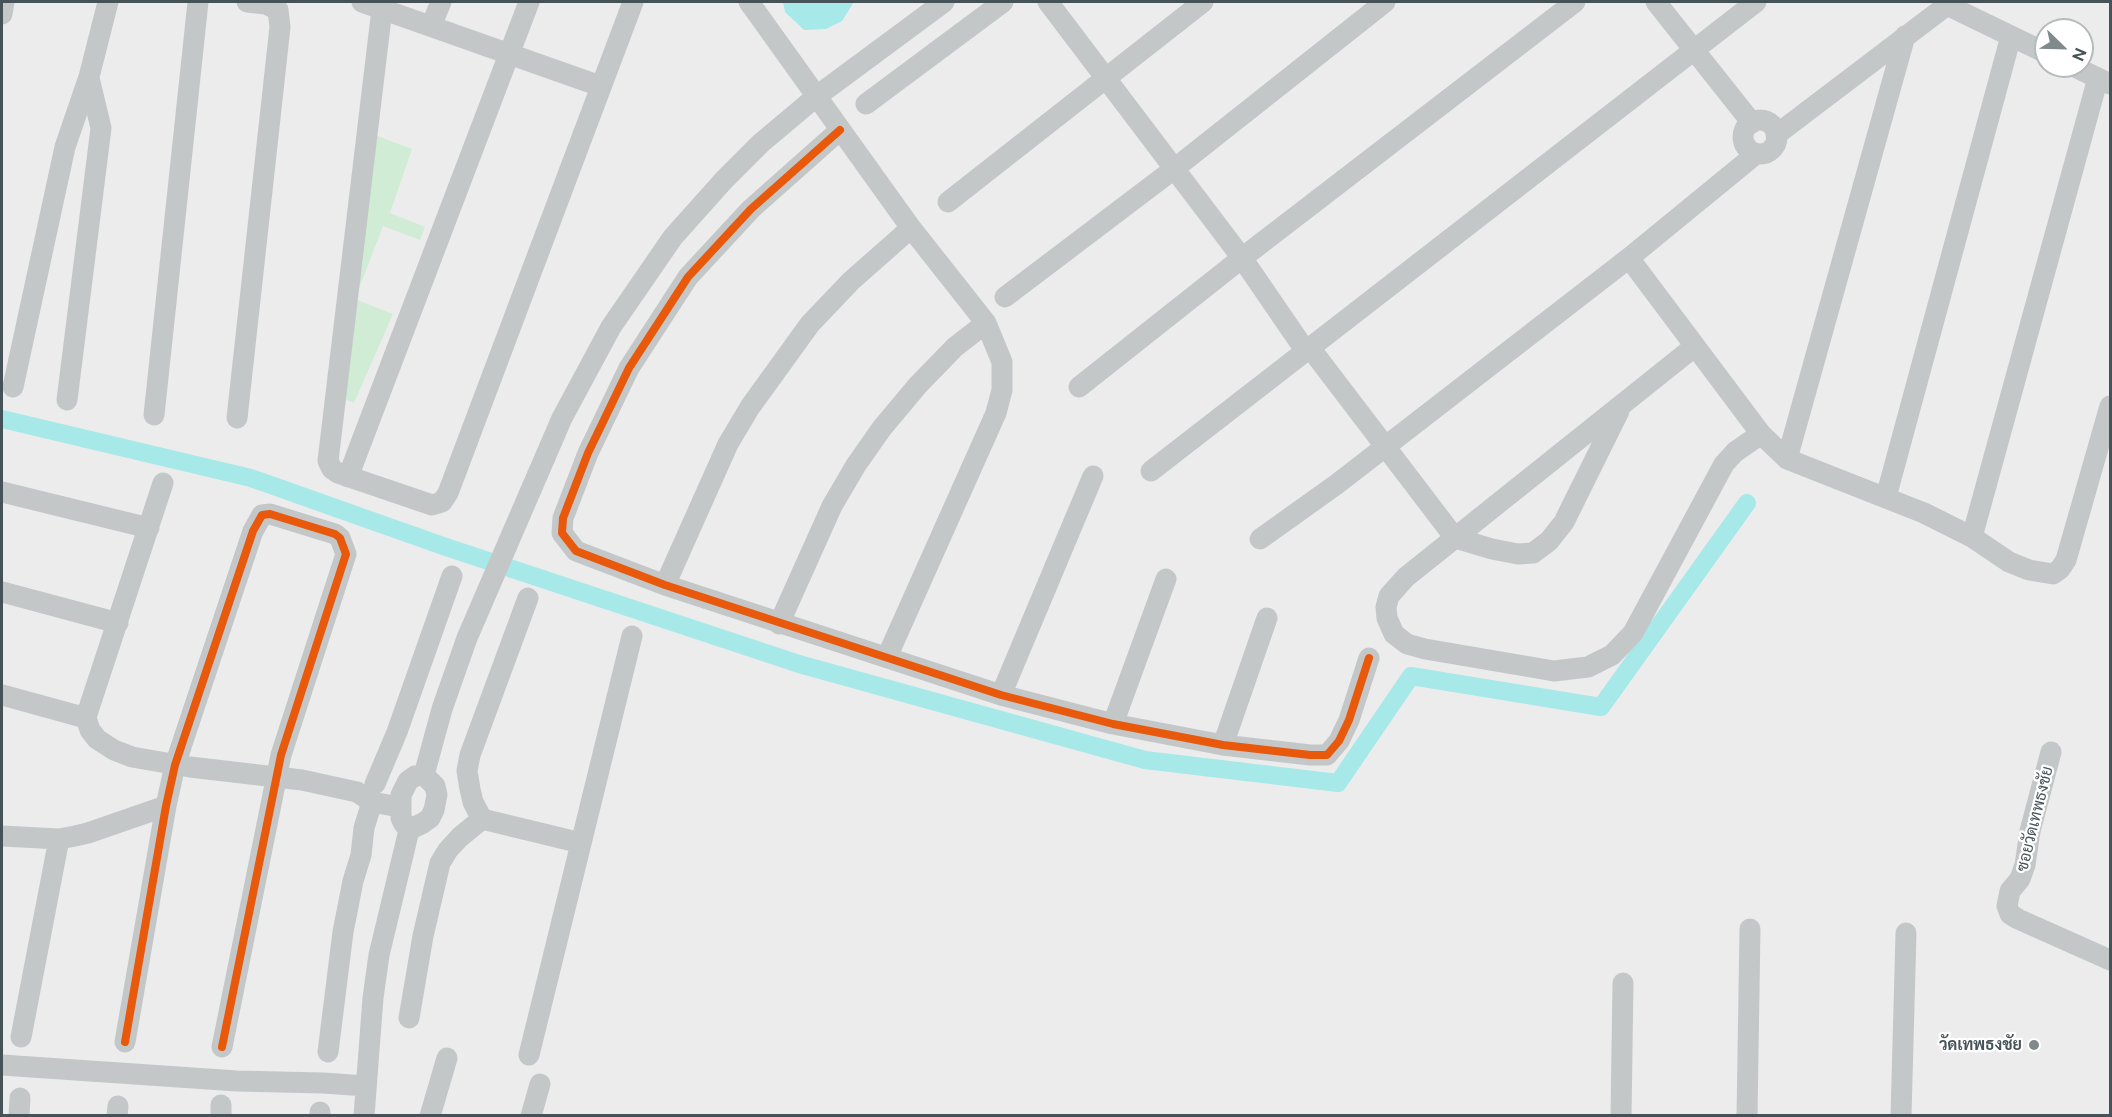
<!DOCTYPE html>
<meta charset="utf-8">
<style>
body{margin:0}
#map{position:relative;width:2112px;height:1117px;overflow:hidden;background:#edecec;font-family:"Public Sans",sans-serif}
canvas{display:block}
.frame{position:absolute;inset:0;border:3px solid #455358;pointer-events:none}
.north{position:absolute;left:2034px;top:18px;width:60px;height:60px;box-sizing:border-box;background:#fff;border:2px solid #b5babc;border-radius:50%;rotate:113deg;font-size:16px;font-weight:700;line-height:24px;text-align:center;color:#455358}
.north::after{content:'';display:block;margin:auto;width:21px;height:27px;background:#80898c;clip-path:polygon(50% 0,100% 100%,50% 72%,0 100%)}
</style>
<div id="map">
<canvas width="2112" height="1117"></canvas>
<div class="frame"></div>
<div class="north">N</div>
</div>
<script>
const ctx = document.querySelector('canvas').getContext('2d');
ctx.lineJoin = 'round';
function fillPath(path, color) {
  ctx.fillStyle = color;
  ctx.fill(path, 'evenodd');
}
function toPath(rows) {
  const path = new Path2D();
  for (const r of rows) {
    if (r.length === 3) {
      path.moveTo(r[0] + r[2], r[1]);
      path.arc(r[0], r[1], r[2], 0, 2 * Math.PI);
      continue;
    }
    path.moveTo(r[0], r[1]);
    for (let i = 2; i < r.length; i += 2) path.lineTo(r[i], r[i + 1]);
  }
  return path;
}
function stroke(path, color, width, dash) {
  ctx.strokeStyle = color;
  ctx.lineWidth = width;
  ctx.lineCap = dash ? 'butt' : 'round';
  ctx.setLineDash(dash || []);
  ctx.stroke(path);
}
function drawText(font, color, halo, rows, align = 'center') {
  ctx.font = font + ' "Public Sans",Sarabun,sans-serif';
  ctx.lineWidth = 4.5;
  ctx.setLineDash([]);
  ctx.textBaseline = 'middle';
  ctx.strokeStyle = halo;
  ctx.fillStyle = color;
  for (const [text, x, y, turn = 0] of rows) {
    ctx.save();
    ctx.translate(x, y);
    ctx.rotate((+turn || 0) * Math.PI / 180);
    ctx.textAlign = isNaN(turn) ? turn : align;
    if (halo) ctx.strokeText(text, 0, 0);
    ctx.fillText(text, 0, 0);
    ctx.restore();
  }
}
fillPath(toPath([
 [375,135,412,149,390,213,425,227,420,240,383,226,355,299,393,314,354,403,342,398]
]), '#d0ecd5');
fillPath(toPath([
 [783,2,854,2,842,21,826,29,804,30,785,12]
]), '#a6e9e8');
stroke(toPath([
 [2,419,251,478,443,546,799,664,1145,760,1338,783,1411,676,1601,707,1747,503]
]), '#a6e9e8', 18);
stroke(toPath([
 [362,2,600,86],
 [749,2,911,228,986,323,1002,362,1002,390,996,413,887,657],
 [1048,2,1242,258,1305,350,1314,353,1455,538,1492,549,1518,554,1533,553,1549,541,1564,522,1619,411],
 [1656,2,1752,123],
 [382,9,328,461,332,469,338,473,432,505,442,502,448,493,633,2],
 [2,14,4,2],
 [431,26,441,2],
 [2073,66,2110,84],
 [866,104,1003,2],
 [1760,137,17],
 [840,130,751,209,688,277,629,368,588,453,563,518,562,533,576,551,665,585,1001,695,1113,724,1223,745,1310,755,1327,755,1339,741,1349,720,1369,658],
 [1776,135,1946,6,1949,6,2046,53],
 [948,202,1203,2],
 [1629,258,1761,434,1787,459,1924,513,1972,537,2009,562,2029,570,2053,574,2060,569,2066,560,2110,406],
 [1005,297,1174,169,1385,2],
 [1694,347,1406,577,1389,596,1386,607,1387,618,1394,634,1407,644,1425,649,1554,671,1588,667,1612,655,1633,633,1724,464,1735,452,1761,434],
 [13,387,65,147,89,77,108,2],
 [1079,387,1242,258,1575,2],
 [67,400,101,128,89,78],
 [154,415,198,2],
 [237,418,280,27,278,10,266,4,247,2],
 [1787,459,1905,36],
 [1151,471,1756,2],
 [348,477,529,2],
 [163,483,88,711,86,718,90,730,97,739,114,750,132,757,190,767,302,780,357,792,372,802,399,807],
 [2,492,149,528],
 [1886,497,2011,36],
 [1972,537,2098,78],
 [1260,539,1337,484,1629,258,1756,154],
 [665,585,728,444,750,407,810,324,851,281,911,228],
 [2,592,118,623],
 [528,598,470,755,467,771,470,789,473,802,482,819,581,843],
 [779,624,832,506,856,465,882,428,918,385,955,347,986,323],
 [2,695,86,718],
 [1001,695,1093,476],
 [1113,724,1166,579],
 [1223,745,1267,618],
 [2051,752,2030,831,2025,865,2020,879,2010,891,2007,906,2010,914,2018,919,2110,960],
 [424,775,442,709,467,638,562,418,611,327,673,237,724,180,761,143,817,96,944,2],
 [424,775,435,786,437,795,434,810,430,818,423,823,415,827,410,826,404,824,401,818,401,795,408,781,415,776,424,775],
 [375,784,397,732,452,576],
 [2,836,59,839,75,836,88,833,166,806],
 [409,1018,423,936,440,863,448,850,460,837,482,819],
 [21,1037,59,839],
 [125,1042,166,806,175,765,253,531,262,515,270,514,335,534,340,538,346,554,281,755,222,1047],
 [328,1052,343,932,353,881,361,855,364,828,372,802],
 [529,1055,632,636],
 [2,1065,237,1081,323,1083,366,1086],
 [19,1116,20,1098],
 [117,1116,118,1106],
 [221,1116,221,1105],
 [320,1116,320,1112],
 [364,1116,373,998,379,955,410,826],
 [430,1116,447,1058],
 [531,1116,540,1084],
 [1621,1116,1623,983],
 [1747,1116,1750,929],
 [1901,1116,1906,933]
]), '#c4c7c8', 21);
stroke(toPath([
 [840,130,751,209,688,277,629,368,588,453,563,518,562,533,576,551,665,585,1001,695,1113,724,1223,745,1310,755,1327,755,1339,741,1349,720,1369,658],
 [125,1042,166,806,175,765,253,531,262,515,270,514,335,534,340,538,346,554,281,755,222,1047]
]), '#e8590c', 8);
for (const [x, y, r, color] of [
 [2034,1045,6,"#80898c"]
]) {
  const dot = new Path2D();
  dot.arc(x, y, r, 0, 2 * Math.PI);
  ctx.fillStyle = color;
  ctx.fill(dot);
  stroke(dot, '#fff', 2);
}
drawText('16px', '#455358', '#fff', [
 ["ซอยวัดเทพธงชัย",2035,819,-76]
]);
drawText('bold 16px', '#455358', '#fff', [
 ["วัดเทพธงชัย",2022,1045]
], 'right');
</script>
